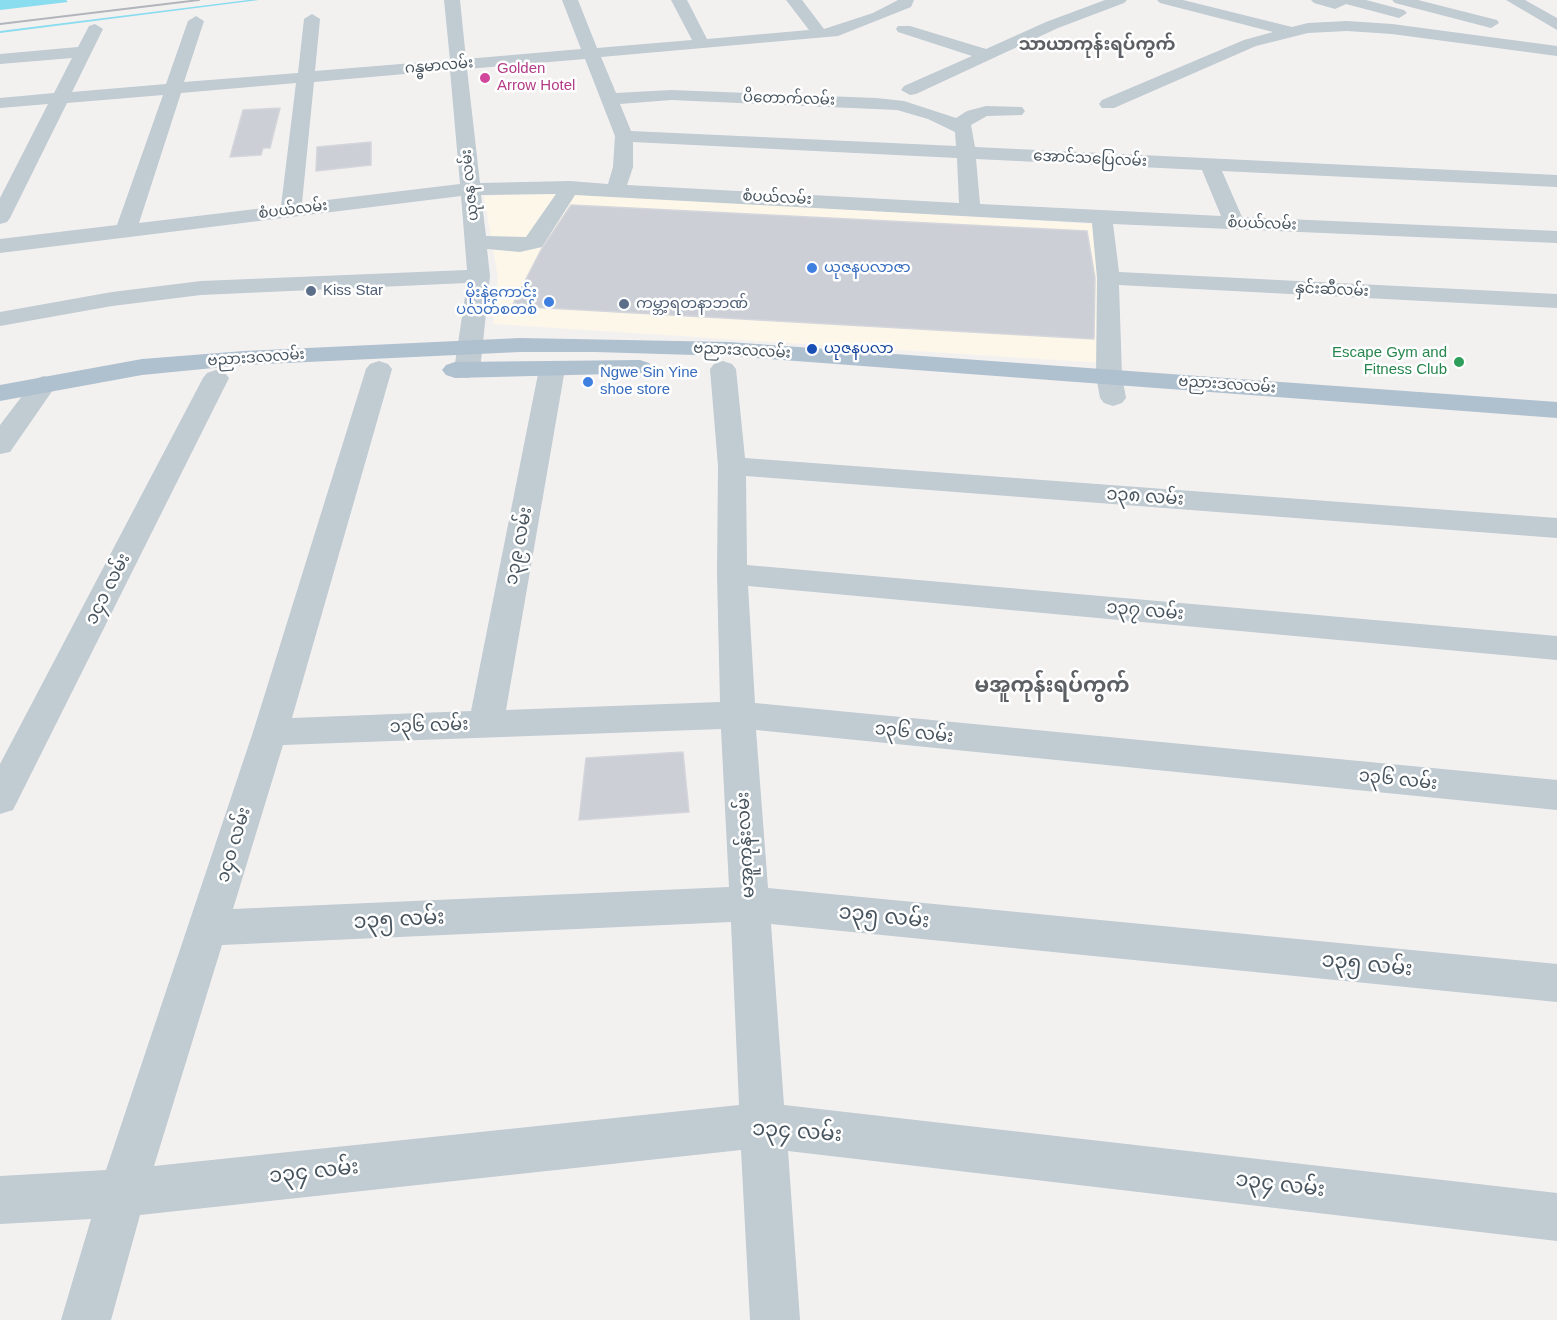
<!DOCTYPE html>
<meta charset="utf-8">
<style>
body{margin:0}
canvas{display:block;background:#f3f0f0}
</style>
<canvas width="1557" height="1320"></canvas>
<script>
const ctx = document.querySelector('canvas').getContext('2d');
ctx.lineJoin = 'round';
function fillPath(path, color) {
  ctx.fillStyle = color;
  ctx.fill(path, 'evenodd');
}
function toPath(rows) {
  const path = new Path2D();
  for (const r of rows) {
    path.moveTo(r[0], r[1]);
    for (let i = 2; i < r.length; i += 2) path.lineTo(r[i], r[i + 1]);
  }
  return path;
}
function stroke(path, color, width, dash) {
  ctx.strokeStyle = color;
  ctx.lineWidth = width;
  ctx.lineCap = dash ? 'butt' : 'round';
  ctx.setLineDash(dash || []);
  ctx.stroke(path);
}
function drawText(font, color, halo, rows, align = 'center') {
  ctx.font = font + ' Arial,"Noto Sans Myanmar",sans-serif';
  ctx.lineWidth = 5;
  ctx.setLineDash([]);
  ctx.textBaseline = 'middle';
  ctx.strokeStyle = halo;
  ctx.fillStyle = color;
  for (const [text, x, y, turn = 0] of rows) {
    ctx.save();
    ctx.translate(x, y);
    ctx.rotate((+turn || 0) * Math.PI / 180);
    ctx.textAlign = isNaN(turn) ? turn : align;
    if (halo) ctx.strokeText(text, 0, 0);
    ctx.fillText(text, 0, 0);
    ctx.restore();
  }
}
fillPath(toPath([
 [561,192,1092,224,1119,364,493,324,498,278,484,196]
]), '#fdf7ea');
fillPath(toPath([
 [0,0,66,0,68,2,0,10]
]), '#8adcef');
fillPath(toPath([
 [248,0,259,0,0,33,0,31,248,0]
]), '#8adcef');
const building = toPath([
 [280,108,270,148,263,148,261,155,230,157,243,110,280,108],
 [371,142,371,165,316,171,317,147,371,142],
 [571,205,1087,231,1095,278,1094,339,512,306,541,250,571,205],
 [683,752,689,812,579,820,586,758,683,752]
]);
fillPath(building, '#cccfd5');
stroke(building, '#d4d6dc', 1.5);
fillPath(toPath([
 [444,0,460,0,466,59,581,49,562,0,578,0,597,48,692,40,671,0,687,0,707,39,809,30,786,0,802,0,824,29,873,13,898,0,914,0,911,7,838,36,601,57,616,93,671,90,876,98,904,101,956,118,967,111,986,106,1022,107,1025,111,1022,115,987,116,971,125,975,147,1557,175,1557,187,1222,171,1242,217,1557,231,1557,243,1113,224,1119,272,1557,294,1557,308,1119,285,1122,376,1126,398,1122,403,1113,406,1104,403,1100,398,1096,376,1097,278,1092,223,575,195,542,247,520,252,487,249,490,276,480,370,476,375,467,378,458,375,454,370,467,283,201,295,112,306,0,326,0,312,112,292,201,281,467,270,461,196,0,253,0,239,117,225,163,95,67,103,10,218,7,222,0,224,0,198,48,104,0,108,0,98,54,93,72,58,0,64,0,54,78,47,89,26,95,24,103,29,72,92,166,84,188,21,196,16,204,21,184,82,298,73,304,19,312,14,320,19,315,71,450,60,444,0],
 [585,59,615,136,613,167,608,184,570,181,480,183,467,69,585,59],
 [450,70,460,184,302,203,314,82,450,70],
 [296,83,281,206,139,223,181,93,296,83],
 [671,100,897,110,928,119,955,132,956,146,631,131,620,104,671,100],
 [633,142,957,158,959,203,627,185,633,167,633,142],
 [976,159,1202,170,1221,216,980,204,976,159],
 [556,194,526,237,486,236,481,195,556,194],
 [1105,0,1127,0,1124,3,1058,28,916,94,910,95,901,90,904,86,972,56,898,32,896,29,898,26,910,26,986,49,1046,22,1105,0],
 [1157,0,1183,0,1292,27,1308,23,1347,21,1392,24,1557,46,1557,56,1392,34,1347,31,1308,33,1256,46,1114,108,1102,108,1099,104,1102,100,1244,40,1273,32,1160,3,1157,0],
 [1311,0,1366,0,1404,10,1407,13,1399,18,1346,4,1335,9,1314,3,1311,0],
 [1392,0,1418,0,1497,20,1499,23,1491,28,1395,3,1392,0],
 [1506,0,1525,0,1557,18,1557,30,1506,0],
 [379,361,388,364,392,369,292,718,471,711,539,369,543,364,552,361,561,364,565,369,506,710,720,702,717,574,718,466,710,369,714,364,723,361,732,364,736,369,745,458,1557,518,1557,538,746,476,747,565,1557,636,1557,660,748,586,755,703,1557,780,1557,810,756,730,768,888,1557,964,1557,1002,771,924,784,1105,1557,1193,1557,1241,788,1151,800,1320,750,1320,741,1150,140,1215,111,1320,61,1320,91,1219,0,1224,0,1176,106,1170,253,732,366,369,370,364,379,361],
 [721,729,729,887,233,909,283,745,721,729],
 [731,922,739,1105,154,1166,222,945,731,922],
 [216,370,225,373,229,378,13,810,0,814,0,764,203,378,207,373,216,370],
 [44,376,53,379,57,384,10,452,0,454,0,425,35,379,44,376]
]), '#c0cbd2');
fillPath(toPath([
 [520,338,729,342,1557,402,1557,418,729,356,595,352,520,352,244,365,142,375,0,401,0,385,142,359,244,351,520,338],
 [640,360,649,363,653,368,649,373,455,378,446,375,442,370,446,365,455,362,640,360]
]), '#afc0cf');
stroke(toPath([
 [0,24,199,0]
]), '#b2b5bb', 2);
for (const [x, y, r, color] of [
 [485,78,6,"#d1479c"],
 [812,268,6,"#3f7fe0"],
 [311,291,6,"#5c6f8a"],
 [549,302,6,"#3f7fe0"],
 [624,304,6,"#5c6f8a"],
 [812,349,6,"#1a4fb4"],
 [1459,362,6,"#2e9e5b"],
 [588,382,6,"#3f7fe0"]
]) {
  const dot = new Path2D();
  dot.arc(x, y, r, 0, 2 * Math.PI);
  ctx.fillStyle = color;
  ctx.fill(dot);
  stroke(dot, '#fff', 2);
}
drawText('15px', '#47545e', '#fff', [
 ["ဂန္ဓမာလမ်း",439,66,-5],
 ["ပိတောက်လမ်း",789,99,2],
 ["အောင်သပြေလမ်း",1090,159,3],
 ["ယုဇန လမ်း",470,185,-96],
 ["စံပယ်လမ်း",777,198,3],
 ["စံပယ်လမ်း",293,210,-7],
 ["စံပယ်လမ်း",1262,224,2],
 ["နှင်းဆီလမ်း",1332,290,3],
 ["ဗညားဒလလမ်း",742,351,3],
 ["ဗညားဒလလမ်း",256,358,-4],
 ["ဗညားဒလလမ်း",1227,385,4]
]);
drawText('15px', '#b23c85', '#fff', [
 ["Golden",497,69],
 ["Arrow Hotel",497,86]
], 'left');
drawText('15px', '#366cbe', '#fff', [
 ["ယုဇနပလာဇာ",824,268],
 ["မိုးနဲ့ကောင်း",537,293,"right"],
 ["ပလတ်စတစ်",537,310,"right"],
 ["Ngwe Sin Yine",600,373],
 ["shoe store",600,390]
], 'left');
drawText('15px', '#4e5e75', '#fff', [
 ["Kiss Star",323,291],
 ["ကမ္ဘာ့ရတနာဘဏ်",636,304]
], 'left');
drawText('15px', '#164399', '#fff', [
 ["ယုဇနပလာ",824,349]
], 'left');
drawText('15px', '#27864d', '#fff', [
 ["Escape Gym and",1447,353],
 ["Fitness Club",1447,370]
], 'right');
drawText('bold 18px', '#5c6065', '#fff', [
 ["သာယာကုန်းရပ်ကွက်",1097,45]
]);
drawText('18px', '#47545e', '#fff', [
 ["၁၃၈ လမ်း",1145,497,4],
 ["၁၃၉ လမ်း",519,546,-79],
 ["၁၄၁ လမ်း",108,589,-63],
 ["၁၃၇ လမ်း",1145,611,5],
 ["၁၃၆ လမ်း",429,726,-2],
 ["၁၃၆ လမ်း",914,733,6],
 ["၁၃၆ လမ်း",1398,780,6],
 ["၁၄၀ လမ်း",234,845,-73],
 ["မအူကုန်းလမ်း",746,845,-93]
]);
drawText('bold 21px', '#5c6065', '#fff', [
 ["မအူကုန်းရပ်ကွက်",1052,686]
]);
drawText('21px', '#47545e', '#fff', [
 ["၁၃၅ လမ်း",884,917,6],
 ["၁၃၅ လမ်း",399,920,-3],
 ["၁၃၅ လမ်း",1367,965,6],
 ["၁၃၄ လမ်း",797,1132,4],
 ["၁၃၄ လမ်း",314,1172,-6],
 ["၁၃၄ လမ်း",1280,1185,7]
]);
</script>
